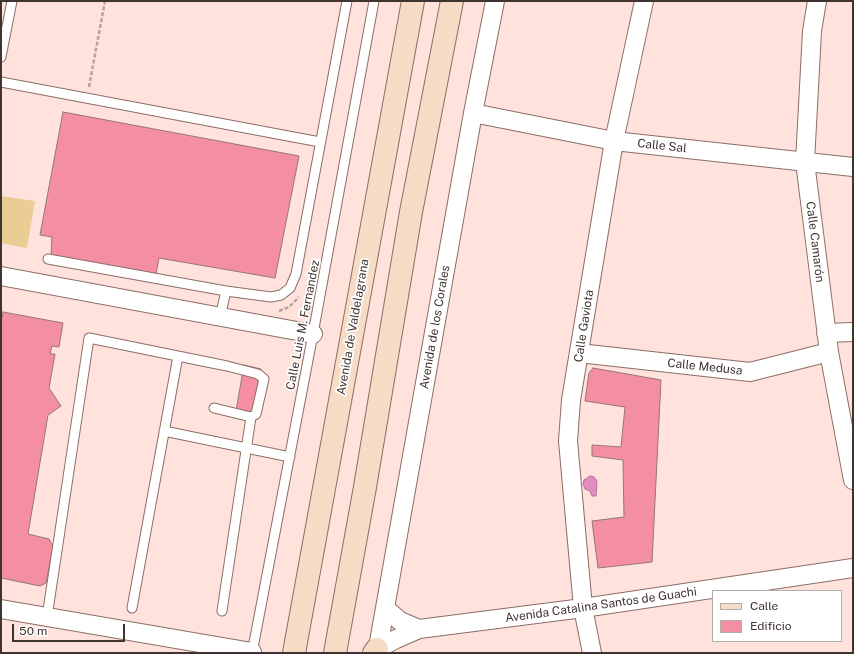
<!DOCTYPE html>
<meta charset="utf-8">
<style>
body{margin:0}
#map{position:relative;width:854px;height:654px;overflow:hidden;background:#ffe2dc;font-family:"Public Sans",sans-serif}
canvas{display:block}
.frame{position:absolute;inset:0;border:2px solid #413330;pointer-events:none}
.legend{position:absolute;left:712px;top:590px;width:130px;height:52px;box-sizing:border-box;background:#fff;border:1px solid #b3adac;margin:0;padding:5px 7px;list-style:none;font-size:12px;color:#413330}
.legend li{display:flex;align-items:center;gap:8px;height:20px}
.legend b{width:20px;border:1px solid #b3adac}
.scale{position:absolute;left:12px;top:624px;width:113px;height:18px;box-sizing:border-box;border:2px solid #413330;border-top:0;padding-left:5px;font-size:12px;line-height:14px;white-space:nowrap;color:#413330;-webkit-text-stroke:3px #fff;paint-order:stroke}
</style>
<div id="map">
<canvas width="854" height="654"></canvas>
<div class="frame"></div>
<ul class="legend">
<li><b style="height:5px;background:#f6dcc5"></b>Calle</li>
<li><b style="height:11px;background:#f48fa2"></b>Edificio</li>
</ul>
<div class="scale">50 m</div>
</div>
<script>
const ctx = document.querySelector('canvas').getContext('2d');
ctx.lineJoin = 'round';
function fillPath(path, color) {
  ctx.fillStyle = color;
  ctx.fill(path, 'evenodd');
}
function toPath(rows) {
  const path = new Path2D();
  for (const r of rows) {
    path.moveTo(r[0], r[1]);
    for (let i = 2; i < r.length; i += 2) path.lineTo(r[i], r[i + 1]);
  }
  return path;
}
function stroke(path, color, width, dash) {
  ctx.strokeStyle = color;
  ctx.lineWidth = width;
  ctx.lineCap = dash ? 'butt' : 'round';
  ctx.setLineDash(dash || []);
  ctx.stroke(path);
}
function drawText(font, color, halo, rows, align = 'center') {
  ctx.font = font + ' "Public Sans",sans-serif';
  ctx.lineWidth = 3.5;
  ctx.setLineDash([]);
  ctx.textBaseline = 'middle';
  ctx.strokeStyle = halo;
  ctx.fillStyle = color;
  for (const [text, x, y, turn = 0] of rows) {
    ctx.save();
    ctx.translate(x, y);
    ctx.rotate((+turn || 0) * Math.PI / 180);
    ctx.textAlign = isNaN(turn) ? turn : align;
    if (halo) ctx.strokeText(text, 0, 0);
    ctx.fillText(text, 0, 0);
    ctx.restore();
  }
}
fillPath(toPath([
 [1,196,35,201,27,248,1,243]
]), '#eacd95');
const water = toPath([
 [590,476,594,477,597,481,596,496,592,496,590,491,585,489,583,484,584,480,590,476]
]);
fillPath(water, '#e28cc1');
stroke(water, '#b27196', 1);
const building = toPath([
 [63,112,299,156,275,278,159,258,156,274,51,255,52,237,40,235,63,112],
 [3,312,63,323,59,347,52,346,50,354,55,354,49,388,61,406,48,415,28,534,49,539,53,547,46,583,40,586,1,578,1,322,3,312],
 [244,365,261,369,252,414,236,411,244,365],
 [593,368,661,380,652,562,598,568,592,521,624,517,623,460,592,456,592,445,621,447,625,407,585,401,589,373,593,368]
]);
fillPath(building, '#f48fa2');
stroke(building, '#957479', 1);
const service = toPath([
 [1,57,12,1],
 [1,82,320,142],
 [48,259,226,291,271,297,281,295,290,288,296,274,347,1],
 [220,317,226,291],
 [214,408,251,417,222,611],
 [164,431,290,457],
 [132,608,178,356],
 [47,617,89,338,227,366,258,374,264,379,256,414,251,417],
 [252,653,313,334,374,1]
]);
const minor = toPath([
 [817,1,812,31,805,162,829,352,853,480],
 [473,113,614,141,853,167],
 [1,276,313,334],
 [826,333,853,332],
 [579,353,750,372,829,352],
 [385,608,400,621,419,629],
 [1,609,252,652],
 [377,649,396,639,419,629,583,608,853,568],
 [377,653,473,113,495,1],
 [592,653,583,608,568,441,571,400,614,141,644,1]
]);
const secondary = toPath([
 [294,653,413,1],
 [335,653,365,487,411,212,452,1],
 [374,653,377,649]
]);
stroke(service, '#8c6e66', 11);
stroke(minor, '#8c6e66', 20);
stroke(secondary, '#8c6e66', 24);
stroke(toPath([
 [89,87,105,1],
 [279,311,289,307,299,297]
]), '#b9a29d', 2.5, [4, 2]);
stroke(service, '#fff', 9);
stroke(minor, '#fff', 18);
stroke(secondary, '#f6dcc5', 22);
drawText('12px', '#413330', '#fff', [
 ["Calle Sal",662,146,6],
 ["Calle Camarón",815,242,83],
 ["Calle Luis M. Fernandez",303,325,-79],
 ["Calle Gaviota",584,326,-81],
 ["Avenida de Valdelagrana",353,327,-80],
 ["Avenida de los Corales",435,327,-80],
 ["Calle Medusa",705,367,6],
 ["Avenida Catalina Santos de Guachi",601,605,-8]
]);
</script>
